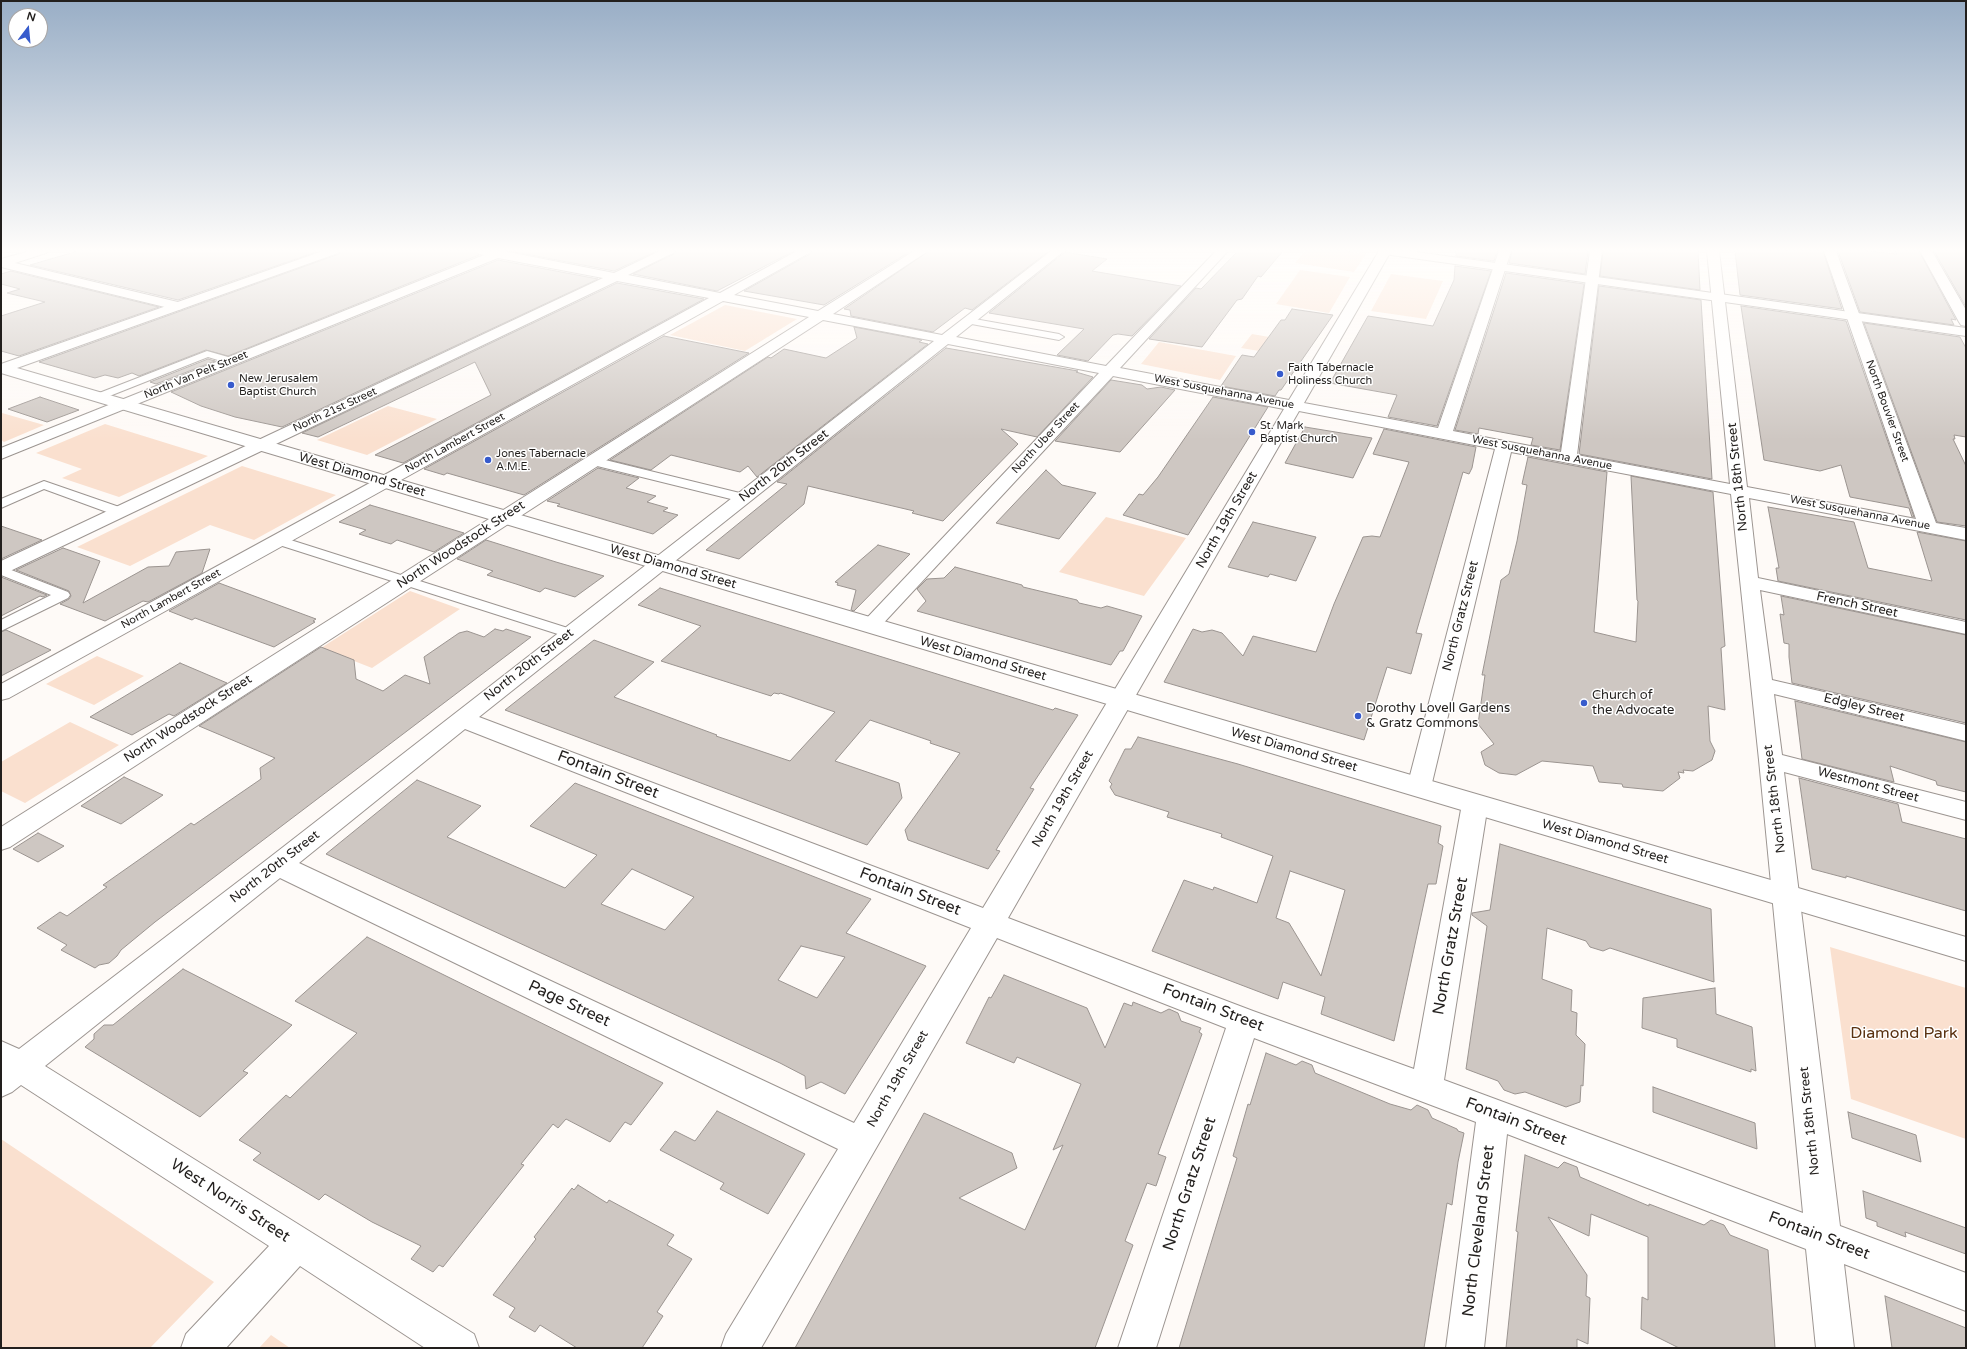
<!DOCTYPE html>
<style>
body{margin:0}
#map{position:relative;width:1967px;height:1349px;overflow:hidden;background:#fefaf7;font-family:"Varela Round",sans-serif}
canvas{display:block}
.frame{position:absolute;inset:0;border:2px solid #221f1d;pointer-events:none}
.north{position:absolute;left:8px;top:8px;width:40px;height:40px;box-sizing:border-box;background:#fff;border:1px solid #a7a5a5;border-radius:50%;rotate:16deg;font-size:11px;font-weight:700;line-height:16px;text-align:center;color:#221f1d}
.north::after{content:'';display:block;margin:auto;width:14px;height:18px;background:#375bcc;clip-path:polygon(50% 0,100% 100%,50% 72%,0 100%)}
</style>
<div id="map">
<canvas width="1967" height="1349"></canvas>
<div class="frame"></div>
<div class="north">N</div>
</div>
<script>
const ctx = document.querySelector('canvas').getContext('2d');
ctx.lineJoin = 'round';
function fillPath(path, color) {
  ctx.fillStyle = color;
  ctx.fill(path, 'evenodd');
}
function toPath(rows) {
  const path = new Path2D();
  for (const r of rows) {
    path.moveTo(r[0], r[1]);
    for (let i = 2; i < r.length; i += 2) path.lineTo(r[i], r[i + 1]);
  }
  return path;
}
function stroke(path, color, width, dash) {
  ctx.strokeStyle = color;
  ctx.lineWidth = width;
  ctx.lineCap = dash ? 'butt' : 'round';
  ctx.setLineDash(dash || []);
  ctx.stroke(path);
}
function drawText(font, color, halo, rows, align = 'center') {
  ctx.font = font + ' "Varela Round",sans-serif';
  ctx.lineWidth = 3;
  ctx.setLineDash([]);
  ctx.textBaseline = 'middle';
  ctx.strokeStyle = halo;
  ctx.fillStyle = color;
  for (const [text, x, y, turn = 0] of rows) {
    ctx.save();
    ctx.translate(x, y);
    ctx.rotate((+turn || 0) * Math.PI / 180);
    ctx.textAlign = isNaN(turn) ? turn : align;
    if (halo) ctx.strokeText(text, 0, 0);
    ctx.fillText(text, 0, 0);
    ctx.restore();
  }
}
fillPath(toPath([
 [1305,251,1346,251,1366,254,1354,272,1295,263],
 [1300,270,1350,277,1329,313,1276,304],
 [1391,274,1443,281,1426,319,1371,311],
 [725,305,797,319,745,351,670,335],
 [1252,334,1310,344,1301,358,1241,348],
 [1159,342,1236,356,1220,380,1141,364],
 [388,406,437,419,367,455,317,440],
 [1,413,2,413,44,425,4,442,1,440],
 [105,424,208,456,119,497,62,478,82,469,36,453],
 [242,466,336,495,254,540,210,525,130,566,77,547],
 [1106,517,1186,538,1144,596,1059,572],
 [410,591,460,609,372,668,321,648],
 [97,656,144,676,94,705,46,684],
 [70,722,119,745,25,803,1,791,1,762],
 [1830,947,1966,988,1966,1139,1851,1099],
 [1,1139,214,1282,150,1348,1,1348],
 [271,1335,290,1348,259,1348]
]), '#fae0cf');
const building = toPath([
 [78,251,319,251,178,300,30,265,78,251],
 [341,251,474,251,479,255,228,356,206,350,139,376,132,373,118,378,105,375,95,378,39,362,339,254,341,251],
 [510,251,657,251,614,271,510,251],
 [676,251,794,251,717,291,633,274,674,254,676,251],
 [812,251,911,251,824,305,744,291,810,254,812,251],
 [929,251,1049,251,972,310,965,308,933,332,851,316,850,310,844,309,929,251],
 [1238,251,1283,251,1261,277,1258,276,1242,299,1237,300,1202,347,1149,339,1196,288,1201,289,1238,251],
 [1456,251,1497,251,1494,261,1456,256,1456,251],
 [1512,251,1588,251,1585,274,1509,263,1512,251],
 [1603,251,1698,251,1700,290,1600,276,1603,251],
 [1735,251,1823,251,1842,309,1740,295,1735,251],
 [1838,251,1866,251,1897,254,1895,251,1919,251,1956,320,1951,319,1954,325,1860,312,1838,251],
 [1934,251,1966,251,1966,307,1934,251],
 [1065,252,1107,259,1092,271,1181,286,1132,336,1118,334,1113,335,1088,361,1057,355,1084,329,989,313,1065,252],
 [498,260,598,279,282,427,235,417,201,406,171,392,498,260],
 [1455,266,1491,271,1437,426,1388,417,1397,395,1330,383,1368,316,1433,326,1454,280,1455,266],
 [11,271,159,307,19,356,1,351,1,316,45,302,7,293,20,289,1,284,1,274,11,271],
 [1506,273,1584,284,1560,450,1531,445,1533,438,1479,428,1478,434,1455,430,1506,273],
 [617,283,704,299,403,463,375,455,491,395,475,362,318,437,302,433,617,283],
 [1599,286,1701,300,1712,479,1579,454,1599,286],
 [1741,306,1846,321,1914,517,1912,517,1909,508,1850,497,1841,465,1820,471,1764,460,1741,306],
 [1292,309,1333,315,1281,390,1279,390,1275,396,1221,386,1242,355,1254,357,1281,320,1285,320,1292,309],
 [1864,323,1960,337,1966,348,1966,437,1954,435,1955,439,1953,439,1966,466,1966,526,1937,522,1864,323],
 [854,327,922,340,919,342,928,344,757,477,748,466,740,472,671,455,651,470,610,460,768,357,771,358,784,349,826,358,857,338,854,327],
 [664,336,749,353,524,495,447,473,444,475,424,469,664,336],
 [946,348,1078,371,1076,372,1093,377,1037,437,1001,429,1018,444,943,521,912,513,914,511,808,486,804,504,739,559,706,550,787,484,777,482,946,348],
 [208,359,215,361,156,384,150,382,208,359],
 [1111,380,1142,385,1147,389,1161,387,1175,390,1120,452,1055,441,1111,380],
 [40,397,79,410,47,422,8,409,40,397],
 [1213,397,1268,407,1188,535,1123,515,1139,494,1143,495,1158,477,1213,397],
 [1305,427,1372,438,1353,478,1285,463,1305,427],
 [1384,429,1476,447,1472,468,1469,474,1463,472,1416,633,1422,634,1411,674,1387,667,1364,740,1164,682,1193,629,1202,632,1212,630,1222,633,1243,656,1253,636,1316,652,1334,604,1363,537,1372,536,1380,537,1409,462,1373,454,1384,429],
 [1528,457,1607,472,1594,632,1636,642,1638,601,1637,600,1631,476,1713,492,1725,646,1721,648,1725,710,1708,706,1710,741,1715,751,1712,760,1693,771,1683,770,1684,773,1678,772,1680,778,1663,791,1623,787,1622,784,1599,782,1593,766,1542,761,1516,775,1499,773,1485,765,1481,752,1494,744,1478,724,1485,675,1482,675,1501,580,1509,574,1517,541,1527,485,1522,484,1528,457],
 [598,468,639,478,626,488,656,496,647,502,668,508,663,511,678,515,653,534,557,506,560,504,547,501,598,468],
 [1046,470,1062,485,1096,493,1059,539,996,523,1046,470],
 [370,505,411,517,464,533,434,552,397,540,391,544,381,541,359,534,366,530,339,522,370,505],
 [1768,507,1854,522,1868,568,1932,581,1917,532,1966,541,1966,620,1778,581,1776,568,1779,568,1768,507],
 [1253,522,1316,537,1296,581,1270,574,1268,577,1228,567,1253,522],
 [1,526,42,540,1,559,1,526],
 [486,540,556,562,604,576,575,597,545,588,540,592,516,584,487,575,493,571,457,559,486,540],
 [878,545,910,554,854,611,851,610,856,590,837,585,838,583,835,582,878,545],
 [63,548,100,561,83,603,148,567,169,566,176,552,210,549,202,573,148,602,143,601,105,621,60,604,69,599,71,596,69,591,16,570,63,548],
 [955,567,1022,585,1023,587,1077,600,1079,603,1101,608,1107,606,1142,616,1123,651,1120,651,1111,665,917,611,926,601,917,589,927,579,944,578,955,567],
 [1,577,47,595,43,597,40,596,1,616,1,577],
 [219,583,316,619,313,621,315,622,274,647,195,618,192,620,169,611,219,583],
 [660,588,1053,710,1055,708,1078,715,1030,788,1034,789,996,850,1000,851,988,869,908,840,905,830,960,753,930,743,931,741,870,720,835,761,899,783,902,798,867,845,505,710,594,640,654,662,614,697,717,735,716,736,790,761,835,712,780,693,779,694,774,693,771,696,661,661,701,626,638,605,660,588],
 [1781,596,1966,635,1966,723,1792,683,1789,657,1789,644,1784,643,1780,614,1784,615,1781,596],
 [495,629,503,631,506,629,531,637,155,922,121,950,117,956,109,963,99,965,95,968,61,950,67,945,37,928,60,912,67,916,107,887,103,885,150,852,191,823,194,825,261,779,260,768,275,758,199,726,321,647,354,660,356,679,383,691,405,675,430,684,424,657,459,633,467,631,484,637,495,629],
 [6,630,51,650,1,676,1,632,6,630],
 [180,663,227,683,174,716,169,714,132,735,90,717,180,663],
 [1795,701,1966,742,1966,792,1937,785,1936,781,1890,766,1894,782,1802,759,1795,701],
 [1138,737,1238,764,1441,826,1438,843,1443,846,1436,884,1428,884,1394,1041,1321,1014,1325,997,1283,982,1278,999,1152,951,1184,880,1213,890,1214,887,1257,903,1273,856,1221,837,1222,834,1167,817,1169,812,1115,795,1110,787,1112,784,1109,781,1125,749,1131,749,1138,737],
 [1290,871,1345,890,1321,976,1289,923,1276,918,1290,871],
 [124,777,163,795,121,824,81,806,124,777],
 [1799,778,1898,804,1902,822,1966,839,1966,911,1846,876,1846,878,1812,869,1799,778],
 [417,780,481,806,447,837,565,888,597,855,530,826,575,783,871,899,846,933,926,966,845,1094,821,1082,806,1089,805,1076,780,1063,326,854,417,780],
 [632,869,694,897,665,930,601,904,632,869],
 [801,946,845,957,817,998,778,980,801,946],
 [38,833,64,846,38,862,13,849,38,833],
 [1500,844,1711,909,1714,982,1610,948,1603,951,1590,947,1586,941,1547,928,1542,979,1572,990,1571,1011,1577,1013,1576,1035,1585,1044,1583,1086,1581,1085,1580,1102,1566,1107,1525,1092,1515,1094,1504,1090,1498,1081,1466,1069,1487,926,1472,915,1472,913,1490,910,1500,844],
 [367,937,663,1083,631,1125,625,1122,610,1142,566,1119,558,1128,553,1124,521,1164,524,1165,443,1267,439,1265,433,1272,411,1259,421,1246,372,1222,325,1194,319,1200,253,1160,261,1153,239,1140,286,1095,290,1098,357,1033,295,1001,367,937],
 [183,969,292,1025,243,1071,248,1073,200,1117,85,1047,94,1039,94,1034,104,1025,113,1025,183,969],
 [1004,975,1087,1008,1105,1048,1124,1003,1132,1006,1133,1002,1161,1013,1169,1009,1178,1013,1181,1021,1201,1028,1199,1032,1202,1034,1158,1154,1166,1157,1156,1186,1147,1183,1125,1241,1133,1245,1095,1348,795,1348,924,1113,1012,1153,1017,1168,959,1198,1025,1230,1063,1145,1053,1150,1081,1084,1017,1057,1014,1063,966,1043,989,997,991,998,1004,975],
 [1715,988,1716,1014,1752,1027,1756,1071,1751,1069,1751,1072,1677,1047,1677,1039,1642,1028,1643,998,1715,988],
 [1266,1053,1296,1065,1302,1061,1312,1065,1315,1073,1390,1104,1411,1110,1417,1105,1428,1110,1432,1118,1457,1129,1458,1131,1464,1133,1458,1162,1452,1205,1447,1203,1424,1348,1179,1348,1237,1158,1233,1156,1248,1104,1250,1105,1266,1053],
 [1653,1087,1755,1123,1757,1149,1653,1112,1653,1087],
 [717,1111,805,1154,768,1214,720,1189,724,1183,660,1150,675,1131,695,1141,717,1111],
 [1848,1112,1916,1135,1921,1162,1852,1138,1848,1112],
 [1525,1155,1558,1168,1564,1162,1577,1167,1580,1177,1649,1206,1649,1204,1704,1225,1711,1220,1724,1225,1730,1235,1768,1250,1775,1348,1679,1348,1641,1329,1642,1297,1648,1300,1648,1237,1591,1214,1589,1236,1548,1217,1587,1275,1586,1296,1590,1298,1588,1344,1577,1339,1577,1348,1506,1348,1518,1232,1516,1231,1525,1155],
 [578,1185,607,1203,609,1200,674,1235,667,1245,692,1259,657,1312,663,1316,642,1348,577,1348,540,1325,535,1332,509,1317,515,1308,493,1295,536,1239,534,1237,572,1188,574,1190,578,1185],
 [1863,1191,1966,1228,1966,1254,1905,1232,1906,1237,1877,1226,1877,1222,1866,1218,1863,1191],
 [1885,1296,1966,1328,1966,1348,1892,1348,1885,1296]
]);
fillPath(building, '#cec7c2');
stroke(building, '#9b9490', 1);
const service = toPath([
 [969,318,1059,334,1064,337,1059,340,966,323,964,321,966,319,969,318],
 [207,351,235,359,236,361,231,364,208,357,102,399,98,400,92,397,94,395,207,351],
 [593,457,748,495,749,498,743,502,589,464,587,461,589,458,593,457],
 [44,481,125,509,127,512,125,515,115,515,44,489,1,508,1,499,44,481],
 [278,536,574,630,577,633,574,636,569,638,564,636,273,543,271,540,273,537,278,536],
 [1,566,68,592,70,595,68,598,1,631,1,620,51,595,1,575,1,566]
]);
const minor = toPath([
 [30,251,48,251,46,253,15,263,182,303,183,306,182,309,177,310,1,267,1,259,30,251],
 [475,251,503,251,614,273,660,251,675,251,673,253,628,275,720,293,797,251,811,251,809,253,734,295,818,311,914,251,928,251,833,314,942,335,1051,251,1064,251,956,337,1106,366,1216,251,1228,251,1120,368,1289,400,1379,251,1391,251,1304,403,1438,428,1499,251,1511,251,1453,431,1561,452,1590,251,1602,251,1577,455,1730,484,1707,251,1719,251,1747,487,1916,519,1824,251,1836,251,1936,523,1966,528,1966,540,1749,498,1758,578,1966,622,1966,634,1760,590,1772,680,1966,725,1966,741,1774,694,1782,755,1966,802,1966,820,1784,772,1840,1226,1966,1273,1966,1311,1844,1264,1854,1348,1816,1348,1806,1249,1507,1134,1484,1348,1446,1348,1476,1122,1254,1038,1156,1348,1118,1348,1226,1028,997,938,761,1348,721,1348,726,1334,838,1149,280,878,45,1066,474,1334,479,1348,425,1348,300,1266,226,1348,181,1348,186,1334,269,1246,21,1085,12,1092,1,1097,1,1041,19,1049,269,858,934,341,823,320,10,847,1,850,1,827,809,317,723,301,9,698,1,700,1,684,709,298,617,281,8,572,1,574,1,561,603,278,498,258,1,459,1,448,484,255,477,253,475,251],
 [948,344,1099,373,864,621,861,625,864,629,871,631,878,629,1113,376,1284,409,983,908,479,717,948,344],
 [1299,411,1495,449,1407,787,1410,793,1419,796,1428,793,1431,787,1511,452,1731,494,1759,760,1803,1213,1444,1080,1488,804,1484,798,1475,795,1466,798,1462,804,1414,1069,1253,1011,1008,918,1299,411],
 [465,729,971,928,854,1123,299,863,465,729],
 [1920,251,1932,251,1966,310,1966,326,1961,325,1959,322,1920,251]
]);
const tertiary = toPath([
 [1378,251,1409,251,1966,328,1966,336,1384,254,1378,251]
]);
const secondary = toPath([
 [323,251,340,251,338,253,17,368,1966,937,1966,961,1,373,1,364,323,251]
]);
stroke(service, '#9c9591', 2);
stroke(minor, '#9c9591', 2);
stroke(tertiary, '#9c9591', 2);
stroke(secondary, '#9c9591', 2);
fillPath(service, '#fff');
fillPath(minor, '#fff');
fillPath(tertiary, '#fff');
fillPath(secondary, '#fff');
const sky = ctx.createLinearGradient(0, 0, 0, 440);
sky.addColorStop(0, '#99aec6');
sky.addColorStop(0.57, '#fffdfb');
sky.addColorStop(1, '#fffdfb00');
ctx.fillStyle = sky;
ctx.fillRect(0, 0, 1967, 440);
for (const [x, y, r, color] of [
 [1280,374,4,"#375bcc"],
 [231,385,4,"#375bcc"],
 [1252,432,4,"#375bcc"],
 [488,460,4,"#375bcc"],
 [1584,703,4,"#375bcc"],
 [1358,716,4,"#375bcc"]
]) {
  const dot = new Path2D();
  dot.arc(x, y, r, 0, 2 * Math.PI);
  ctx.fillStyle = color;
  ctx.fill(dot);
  stroke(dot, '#fff', 1.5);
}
drawText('11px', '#221f1d', '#fff', [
 ["Faith Tabernacle",1288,368],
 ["Holiness Church",1288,381],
 ["New Jerusalem",239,379],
 ["Baptist Church",239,392],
 ["St. Mark",1260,426],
 ["Baptist Church",1260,439],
 ["Jones Tabernacle",496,454],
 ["A.M.E.",496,467]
], 'left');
drawText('11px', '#221f1d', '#fff', [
 ["North Van Pelt Street",196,375,-22],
 ["West Susquehanna Avenue",1224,392,11],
 ["North 21st Street",335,410,-25],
 ["North Bouvier Street",1887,411,70],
 ["North Uber Street",1046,438,-47],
 ["North Lambert Street",455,443,-29],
 ["West Susquehanna Avenue",1542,453,11],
 ["West Susquehanna Avenue",1860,513,11],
 ["North Lambert Street",171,599,-29]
]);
drawText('13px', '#221f1d', '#fff', [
 ["North 20th Street",784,466,-38],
 ["West Diamond Street",362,475,16],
 ["North 18th Street",1738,477,-96],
 ["North 19th Street",1227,520,-60],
 ["North Woodstock Street",461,545,-33],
 ["West Diamond Street",673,567,16],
 ["French Street",1857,605,12],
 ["North Gratz Street",1461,616,-76],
 ["West Diamond Street",983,659,16],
 ["North 20th Street",529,665,-38],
 ["Edgley Street",1864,708,14],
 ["North Woodstock Street",188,719,-33],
 ["West Diamond Street",1294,750,16],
 ["Westmont Street",1868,785,15],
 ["North 19th Street",1063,799,-60],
 ["North 18th Street",1775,799,-97],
 ["West Diamond Street",1605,842,16],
 ["North 20th Street",275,867,-38],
 ["North 19th Street",898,1079,-60],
 ["North 18th Street",1810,1121,-96]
]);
drawText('13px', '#221f1d', '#fff', [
 ["Church of",1592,696],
 ["the Advocate",1592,711],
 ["Dorothy Lovell Gardens",1366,709],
 ["& Gratz Commons",1366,724]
], 'left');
drawText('16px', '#221f1d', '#fff', [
 ["Fontain Street",608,775,21],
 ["Fontain Street",910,892,21],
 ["North Gratz Street",1451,946,-80],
 ["Page Street",569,1004,25],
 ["Fontain Street",1213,1008,21],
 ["Fontain Street",1516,1122,21],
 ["North Gratz Street",1190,1184,-72],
 ["West Norris Street",230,1201,33],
 ["North Cleveland Street",1479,1231,-83],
 ["Fontain Street",1819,1236,21]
]);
drawText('16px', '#593110', '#fff', [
 ["Diamond Park",1904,1034]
]);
</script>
